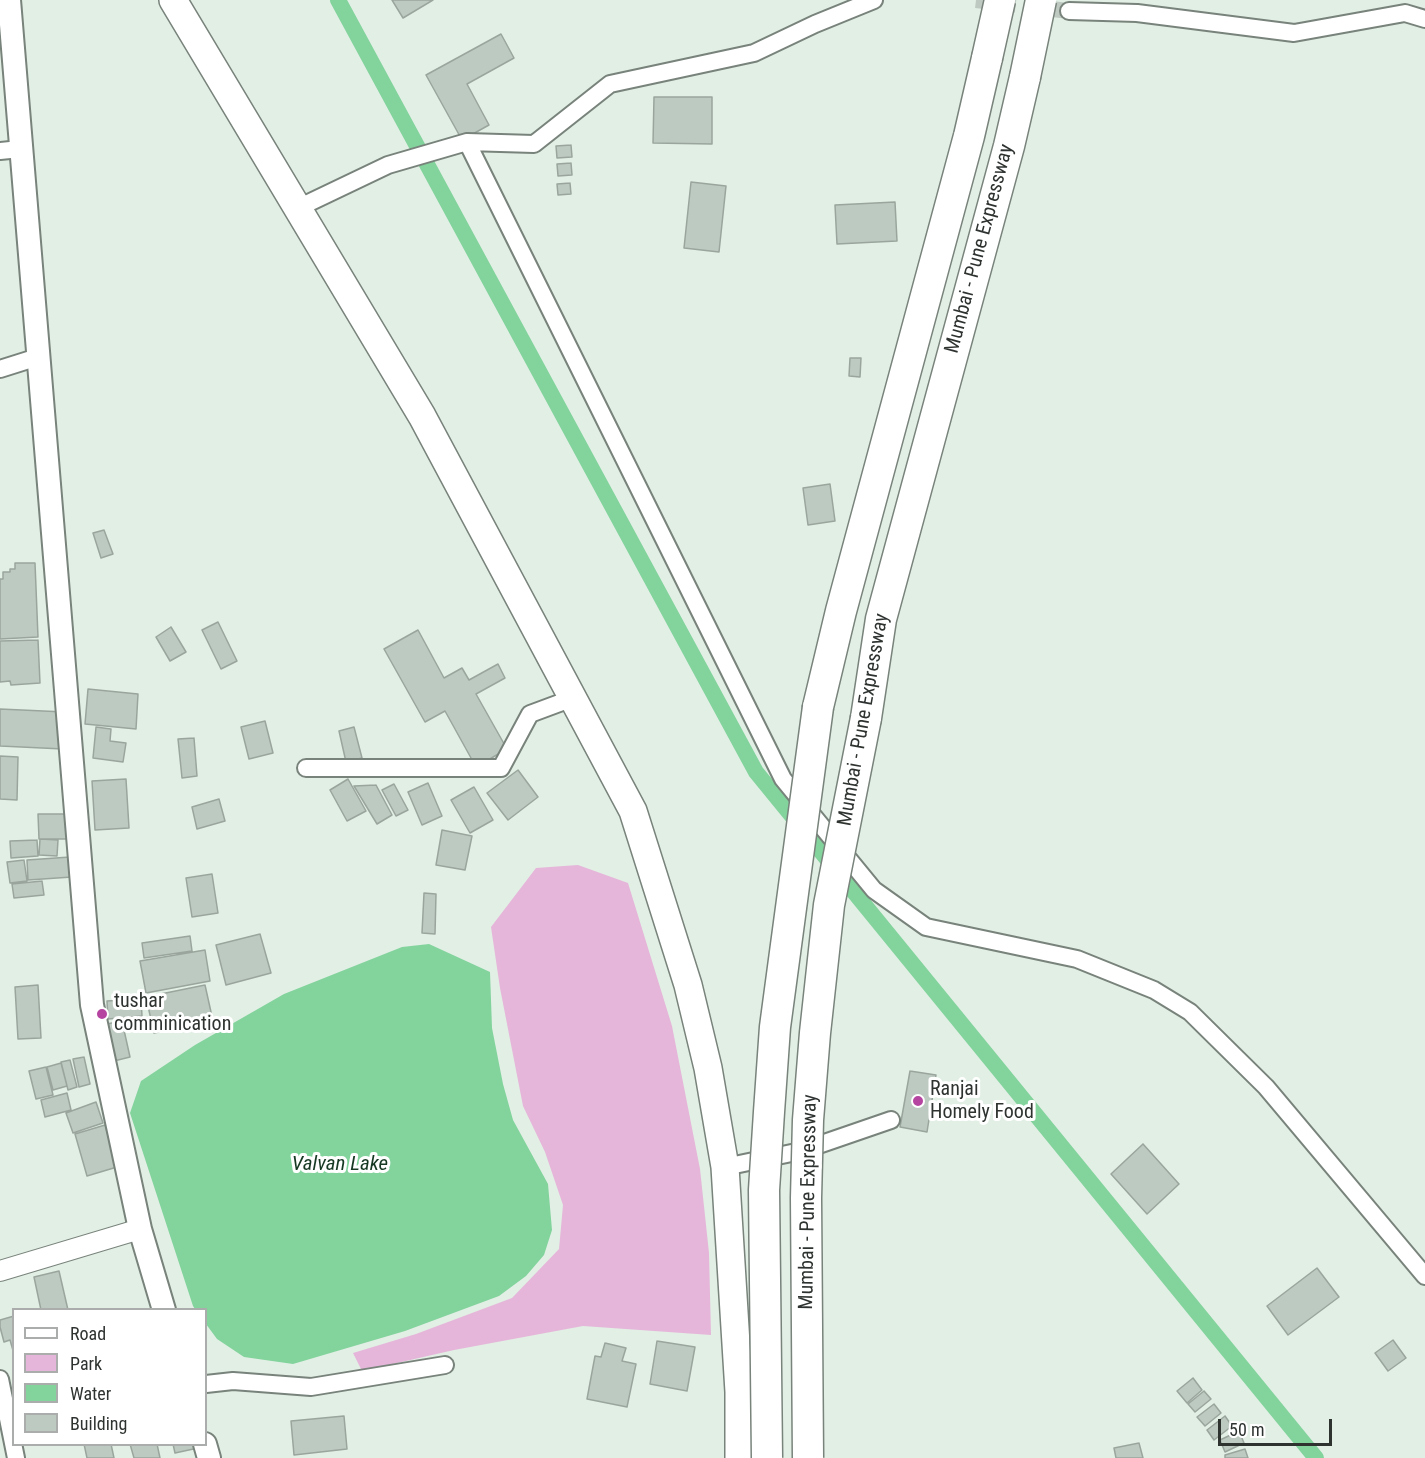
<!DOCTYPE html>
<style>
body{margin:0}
#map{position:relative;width:1425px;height:1458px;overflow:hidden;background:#e2efe5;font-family:"Roboto Condensed",sans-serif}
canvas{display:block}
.legend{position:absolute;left:12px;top:1308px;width:195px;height:138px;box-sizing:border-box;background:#fff;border:2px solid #abadac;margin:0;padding:8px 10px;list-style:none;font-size:18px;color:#2e3330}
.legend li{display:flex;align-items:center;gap:12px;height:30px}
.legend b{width:30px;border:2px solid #abadac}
.scale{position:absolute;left:1218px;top:1419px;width:114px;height:27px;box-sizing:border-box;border:3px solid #2e3330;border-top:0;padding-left:8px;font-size:18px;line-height:21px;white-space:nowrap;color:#2e3330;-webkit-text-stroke:4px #fff;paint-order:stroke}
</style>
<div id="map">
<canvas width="1425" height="1458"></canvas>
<ul class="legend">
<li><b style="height:8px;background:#fff"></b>Road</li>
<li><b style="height:16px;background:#e5b6d9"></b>Park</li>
<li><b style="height:16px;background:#83d39d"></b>Water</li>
<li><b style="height:16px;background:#bdcac1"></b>Building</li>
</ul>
<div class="scale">50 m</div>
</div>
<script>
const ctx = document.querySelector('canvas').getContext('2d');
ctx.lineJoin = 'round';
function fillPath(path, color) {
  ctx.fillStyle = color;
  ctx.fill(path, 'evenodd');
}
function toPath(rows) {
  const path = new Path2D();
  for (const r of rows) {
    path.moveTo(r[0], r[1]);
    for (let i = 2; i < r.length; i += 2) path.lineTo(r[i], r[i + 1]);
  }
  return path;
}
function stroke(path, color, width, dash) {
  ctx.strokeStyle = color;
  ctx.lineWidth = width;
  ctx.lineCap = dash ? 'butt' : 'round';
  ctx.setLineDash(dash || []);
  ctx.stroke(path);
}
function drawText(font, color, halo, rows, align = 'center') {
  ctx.font = font + ' "Roboto Condensed",sans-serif';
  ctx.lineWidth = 6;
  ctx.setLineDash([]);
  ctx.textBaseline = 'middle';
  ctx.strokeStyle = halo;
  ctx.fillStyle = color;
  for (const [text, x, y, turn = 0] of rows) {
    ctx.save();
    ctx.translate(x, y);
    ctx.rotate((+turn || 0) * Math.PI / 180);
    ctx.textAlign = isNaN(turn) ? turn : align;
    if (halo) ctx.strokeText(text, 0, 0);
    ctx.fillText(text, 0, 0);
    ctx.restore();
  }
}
fillPath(toPath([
 [578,865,628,883,672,1026,700,1169,709,1253,711,1335,583,1326,454,1350,362,1371,353,1353,416,1334,512,1298,559,1249,563,1205,545,1152,523,1106,500,988,491,927,536,868]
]), '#e5b6d9');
fillPath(toPath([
 [429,944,490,972,492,1028,503,1084,513,1120,548,1184,552,1230,544,1255,526,1276,499,1296,405,1331,293,1364,244,1357,217,1339,206,1324,206,1310,195,1309,193,1306,130,1113,141,1081,195,1045,284,994,402,947]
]), '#83d39d');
stroke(toPath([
 [338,0,756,772,1316,1458]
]), '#83d39d', 16);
const building = toPath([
 [392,0,433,0,403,18,392,0],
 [501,34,514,58,467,84,489,125,462,140,426,75,501,34],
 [654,97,712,97,712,144,653,143,654,97],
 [571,145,572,157,557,158,556,146,571,145],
 [571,163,572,175,558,176,557,164,571,163],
 [691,182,726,186,719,252,684,248,691,182],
 [570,183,571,194,558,195,557,184,570,183],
 [895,202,897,241,837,244,835,205,895,202],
 [850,358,861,358,860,377,849,376,850,358],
 [830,484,835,521,808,525,803,488,830,484],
 [104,530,113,554,101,558,93,533,104,530],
 [15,563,35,563,38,637,0,639,0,579,3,579,3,572,10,572,10,569,15,569,15,563],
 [218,622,237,661,221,669,202,630,218,622],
 [171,627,186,652,170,661,156,637,171,627],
 [418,630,444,678,462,668,469,680,498,664,505,678,476,694,507,749,476,767,445,711,425,722,384,649,418,630],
 [38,640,40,683,11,685,10,681,0,682,0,641,38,640],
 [88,689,138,694,136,729,85,724,88,689],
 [0,709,65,712,63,749,0,746,0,709],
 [265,721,273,753,249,759,241,727,265,721],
 [96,727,111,729,110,741,126,743,123,762,93,758,96,727],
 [354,727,362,758,346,762,339,731,354,727],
 [194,738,197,776,182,778,178,739,194,738],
 [0,756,18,757,17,800,0,799,0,756],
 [518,770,538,797,508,820,487,793,518,770],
 [126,779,129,828,95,830,92,781,126,779],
 [348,779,366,811,347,821,330,790,348,779],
 [428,783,442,816,422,825,408,792,428,783],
 [394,784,408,810,396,816,382,790,394,784],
 [376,785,392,815,377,824,354,786,376,785],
 [474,787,493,820,470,833,451,800,474,787],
 [219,799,225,821,197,829,192,807,219,799],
 [38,814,67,814,68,839,39,839,38,814],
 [442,830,472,836,465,870,436,865,442,830],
 [40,839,58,840,57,856,39,855,40,839],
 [37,840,38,856,11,858,10,841,37,840],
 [70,857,72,877,28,880,27,860,70,857],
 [24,860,27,881,10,883,7,862,24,860],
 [212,874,218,913,192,917,186,878,212,874],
 [42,881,44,895,14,898,12,884,42,881],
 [424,893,436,894,435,934,422,933,424,893],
 [260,934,271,973,226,985,216,945,260,934],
 [190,936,192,951,144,958,142,943,190,936],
 [205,950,210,981,146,993,140,961,205,950],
 [38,985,41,1038,18,1039,15,987,38,985],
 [205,985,213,1021,154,1033,146,997,205,985],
 [141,999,142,1016,108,1019,107,1001,141,999],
 [122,1021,130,1057,110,1062,102,1025,122,1021],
 [84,1057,90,1084,79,1087,73,1059,84,1057],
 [70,1060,77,1087,68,1090,61,1062,70,1060],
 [61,1063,67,1086,53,1090,47,1067,61,1063],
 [46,1067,53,1095,36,1099,29,1071,46,1067],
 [910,1071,936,1075,927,1132,900,1127,910,1071],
 [67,1093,71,1110,45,1117,41,1100,67,1093],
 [96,1102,103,1123,73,1133,66,1113,96,1102],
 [105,1125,117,1167,87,1176,75,1134,105,1125],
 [1143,1144,1179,1184,1147,1214,1111,1174,1143,1144],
 [1317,1268,1339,1297,1288,1335,1267,1306,1317,1268],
 [59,1271,68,1310,41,1310,34,1277,59,1271],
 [14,1316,14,1354,10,1340,4,1342,0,1327,0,1320,14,1316],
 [1393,1340,1406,1358,1388,1371,1375,1353,1393,1340],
 [657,1341,695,1347,687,1391,650,1384,657,1341],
 [605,1343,626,1348,622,1361,636,1364,627,1407,587,1399,595,1356,601,1357,605,1343],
 [1193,1378,1202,1390,1187,1403,1177,1391,1193,1378],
 [1204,1391,1211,1399,1195,1412,1188,1404,1204,1391],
 [1214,1404,1221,1413,1205,1426,1197,1417,1214,1404],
 [344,1416,347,1449,294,1455,291,1421,344,1416],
 [1225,1416,1232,1426,1214,1440,1207,1430,1225,1416],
 [1239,1431,1244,1443,1225,1452,1220,1440,1239,1431],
 [1139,1443,1143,1458,1116,1458,1114,1448,1139,1443],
 [84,1444,111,1444,114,1458,87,1458,84,1444],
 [130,1444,157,1444,160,1458,134,1458,130,1444],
 [173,1444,197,1444,198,1448,175,1453,173,1444],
 [1245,1449,1248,1458,1225,1458,1225,1455,1245,1449]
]);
fillPath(building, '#bdcac1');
stroke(building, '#9aa69d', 1.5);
stroke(toPath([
 [976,0,1069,11]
]), '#bec9c1', 16, [16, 8]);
const minor = toPath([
 [1069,11,1137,13,1294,33,1405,13,1425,19],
 [467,142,783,779,874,890,926,927,1077,959,1154,990,1190,1012,1266,1087,1425,1276],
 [0,151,20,149],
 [298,208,388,165,467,142,534,144,610,84,754,53,815,24,874,0],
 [0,369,38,357],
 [306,768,501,768,530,714,573,698],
 [725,1167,801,1151,891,1120],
 [0,1379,16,1458],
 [206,1384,233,1381,311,1387,445,1365]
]);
const tertiary = toPath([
 [0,1271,140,1229]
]);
const secondary = toPath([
 [9,0,92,1005,140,1229,164,1310],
 [205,1444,209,1458]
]);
const trunk = toPath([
 [173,0,422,416,633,811,688,985,708,1068,725,1167,739,1392,739,1458]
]);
const motorway = toPath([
 [818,707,841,611,969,136,987,58],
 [866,718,881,619,1009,146,1025,77]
]);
stroke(minor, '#78837b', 20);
stroke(tertiary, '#78837b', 22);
stroke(secondary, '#78837b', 26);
stroke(trunk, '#78837b', 30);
stroke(motorway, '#78837b', 33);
stroke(minor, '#fff', 16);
stroke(tertiary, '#fff', 20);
stroke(secondary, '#fff', 22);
stroke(trunk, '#fff', 27);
stroke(motorway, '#fff', 30);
const motorwayBridge = toPath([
 [987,58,1000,0],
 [1025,77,1041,0],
 [767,1458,764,1190,769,1112,775,1027,818,707],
 [808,1458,806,1198,808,1120,815,1033,829,905,866,718]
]);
stroke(motorwayBridge, '#78837b', 33, []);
stroke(motorwayBridge, '#fff', 30);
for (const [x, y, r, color] of [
 [102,1014,6,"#b545a1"],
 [918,1101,6,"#b545a1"]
]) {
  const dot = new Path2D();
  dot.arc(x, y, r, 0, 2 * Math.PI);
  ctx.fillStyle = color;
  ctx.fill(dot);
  stroke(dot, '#fff', 2);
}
drawText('20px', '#2e3330', '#fff', [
 ["Mumbai - Pune Expressway",980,249,-75],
 ["Mumbai - Pune Expressway",864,720,-80],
 ["Mumbai - Pune Expressway",809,1202,-89]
]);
drawText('20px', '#2e3330', '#fff', [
 ["tushar",114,1002],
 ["comminication",114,1025],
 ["Ranjai",930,1090],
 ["Homely Food",930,1113]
], 'left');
drawText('italic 21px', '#173923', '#fff', [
 ["Valvan Lake",340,1165]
]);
</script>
